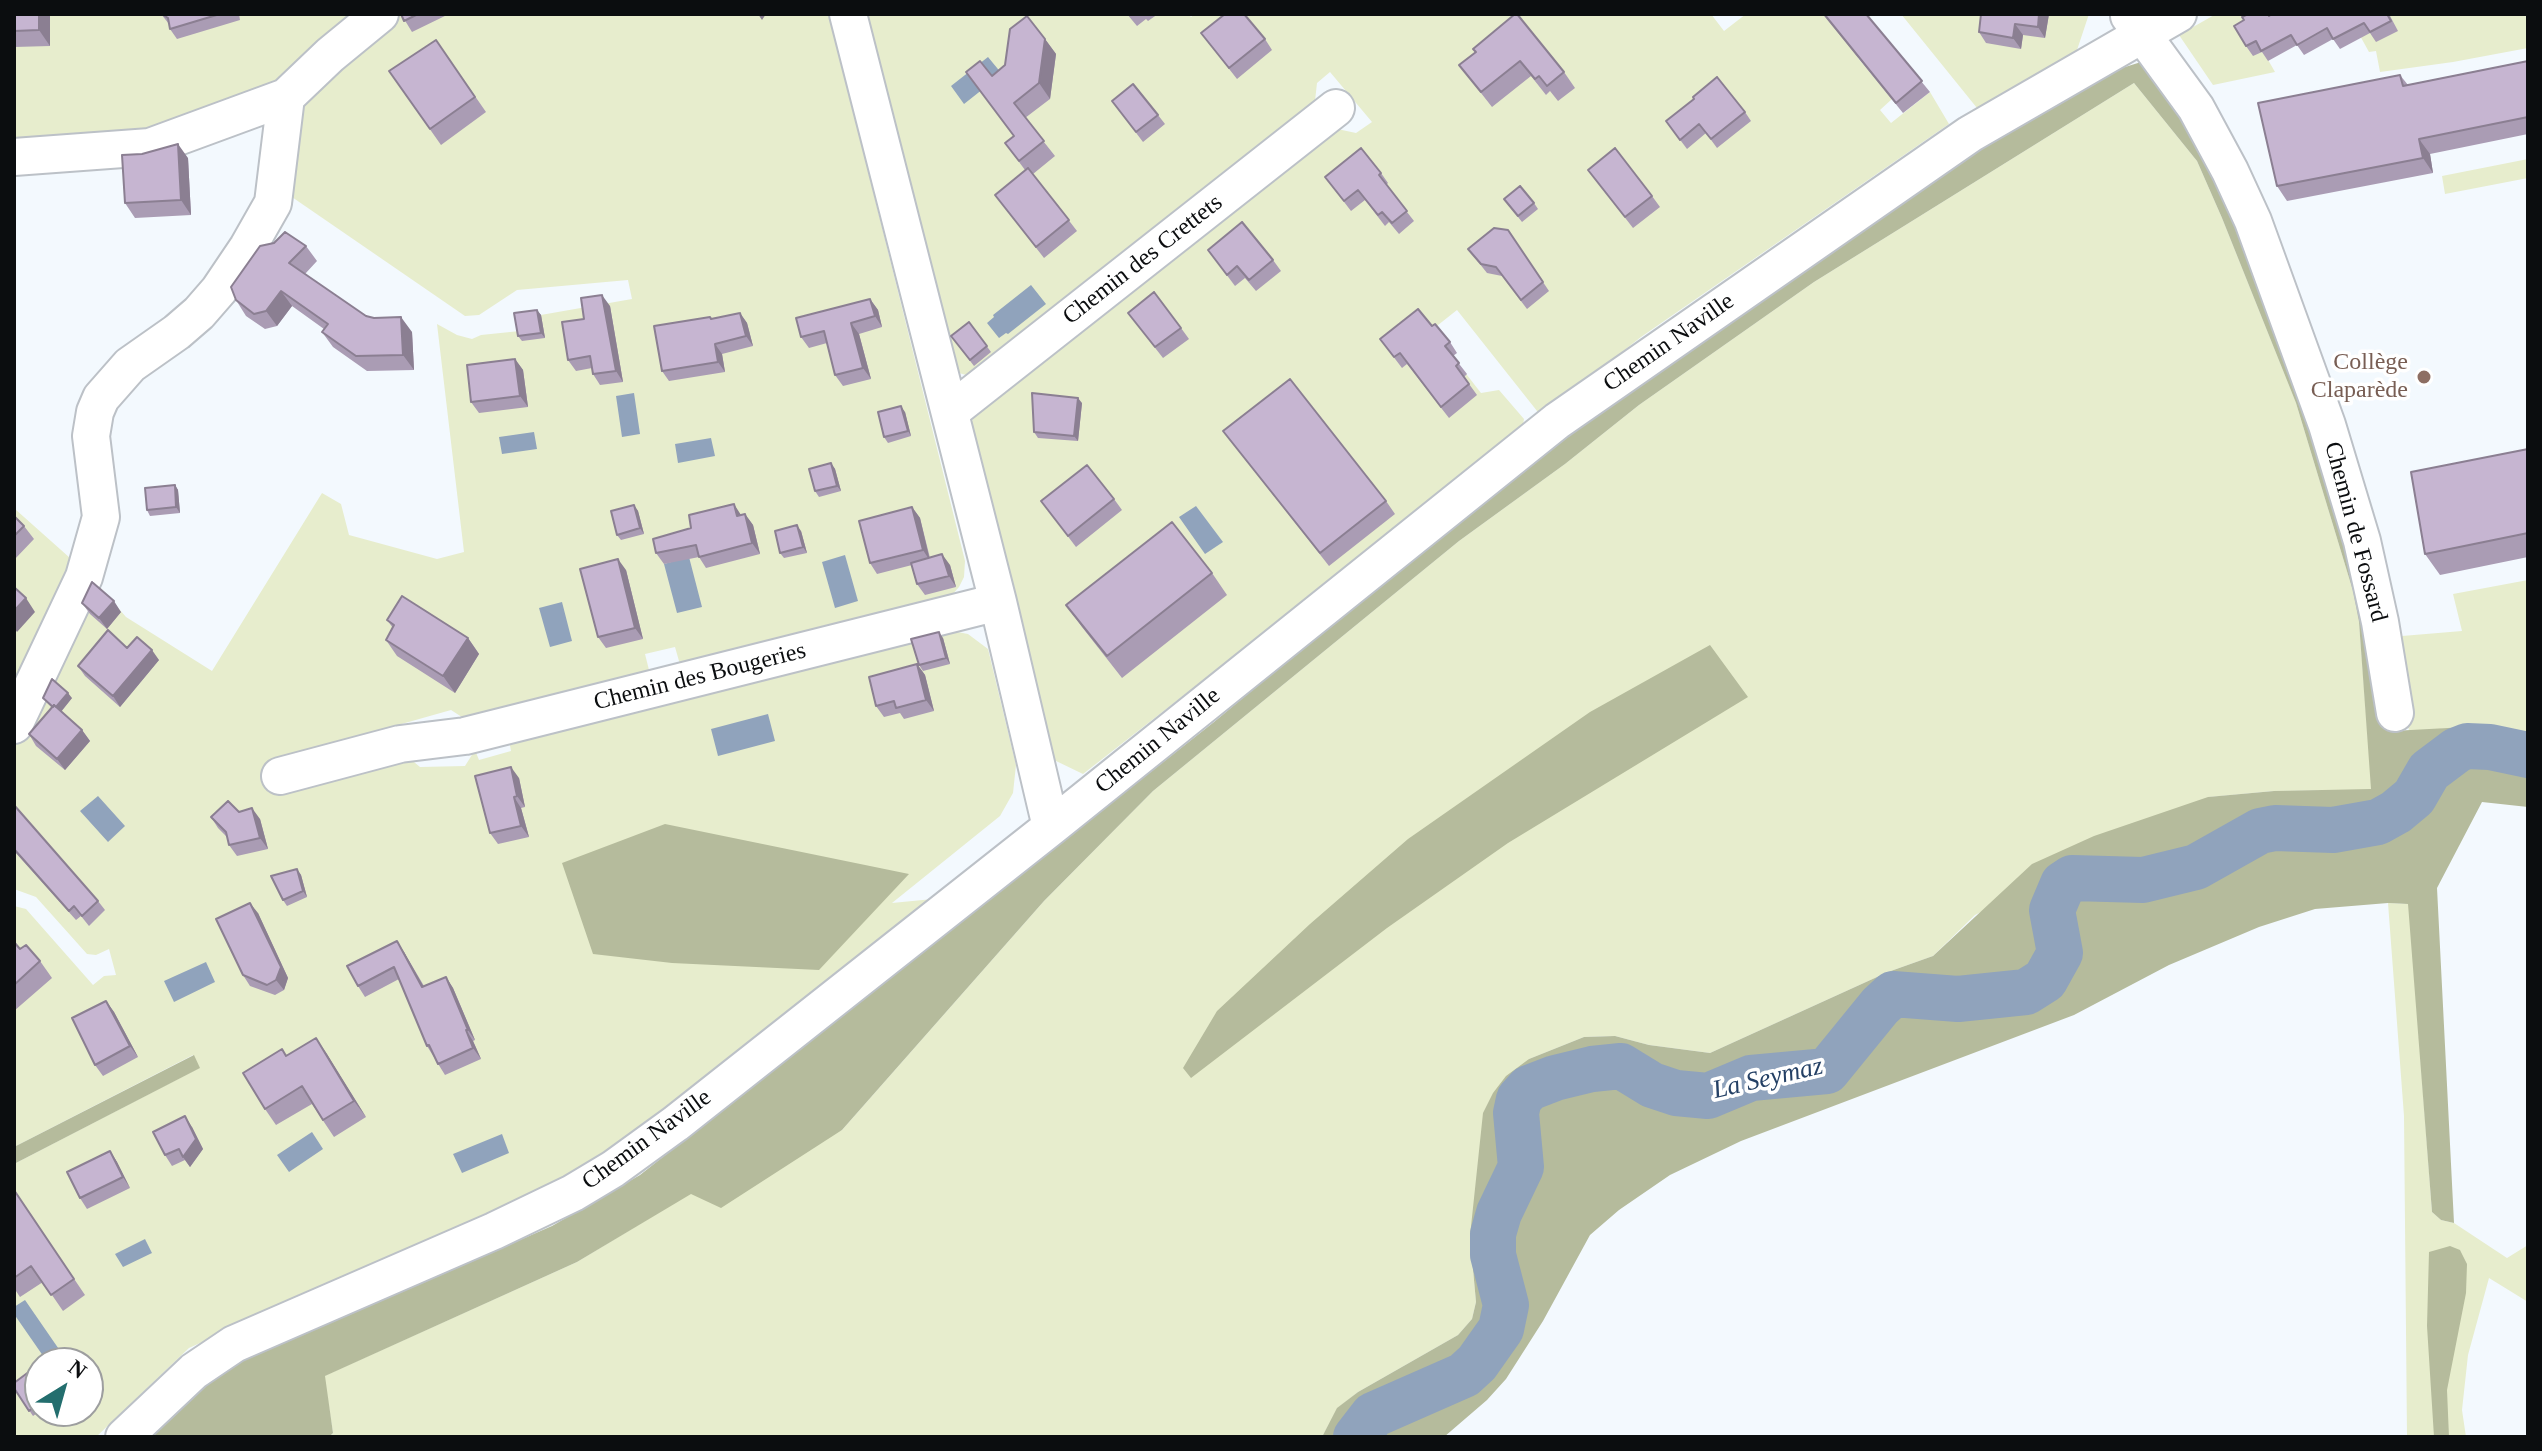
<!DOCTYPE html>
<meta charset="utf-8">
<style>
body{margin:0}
#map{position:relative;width:2542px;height:1451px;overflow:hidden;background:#f3f9fe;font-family:Georgia,serif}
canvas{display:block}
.frame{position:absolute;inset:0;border:16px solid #0b0d0f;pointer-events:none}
.north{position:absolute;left:24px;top:1347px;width:80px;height:80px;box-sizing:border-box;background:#fff;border:2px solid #9d9e9f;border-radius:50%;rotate:37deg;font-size:22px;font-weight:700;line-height:32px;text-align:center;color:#0b0d0f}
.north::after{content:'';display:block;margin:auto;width:28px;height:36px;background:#236e6e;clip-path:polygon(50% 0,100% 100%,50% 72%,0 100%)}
</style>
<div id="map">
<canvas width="2542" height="1451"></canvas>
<div class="frame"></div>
<div class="north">N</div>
</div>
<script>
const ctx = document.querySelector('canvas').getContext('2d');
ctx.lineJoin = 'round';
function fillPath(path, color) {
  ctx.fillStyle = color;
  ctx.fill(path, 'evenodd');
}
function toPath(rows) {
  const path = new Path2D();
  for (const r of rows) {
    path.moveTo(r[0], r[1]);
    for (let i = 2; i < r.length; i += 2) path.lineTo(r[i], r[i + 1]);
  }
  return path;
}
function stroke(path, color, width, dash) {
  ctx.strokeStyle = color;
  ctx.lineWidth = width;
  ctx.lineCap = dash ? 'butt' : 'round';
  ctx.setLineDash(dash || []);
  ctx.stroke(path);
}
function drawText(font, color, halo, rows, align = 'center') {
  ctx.font = font + ' Georgia,serif';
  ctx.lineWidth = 7;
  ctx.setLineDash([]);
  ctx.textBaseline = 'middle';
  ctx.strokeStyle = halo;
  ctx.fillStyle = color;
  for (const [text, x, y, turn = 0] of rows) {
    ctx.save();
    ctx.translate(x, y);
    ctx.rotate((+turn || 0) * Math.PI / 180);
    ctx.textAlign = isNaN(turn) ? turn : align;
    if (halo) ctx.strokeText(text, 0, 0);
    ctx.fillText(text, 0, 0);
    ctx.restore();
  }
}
fillPath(toPath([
 [14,14,365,14,267,90,156,136,14,147],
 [397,14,829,14,965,561,964,577,959,587,952,595,940,602,681,668,675,647,645,654,650,674,468,721,451,710,398,725,403,753,420,767,465,766,475,750,479,760,511,751,509,740,952,631,968,634,988,649,1016,765,1013,793,1000,816,892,903,933,899,597,1163,189,1348,96,1437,14,1437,14,1164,199,1068,193,1055,14,1147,14,906,26,909,93,985,104,976,116,975,109,949,96,955,87,954,36,897,14,889,14,744,81,608,100,587,126,617,212,671,322,493,341,504,349,535,437,559,464,552,437,324,457,335,472,339,481,335,520,331,518,319,632,299,628,280,517,290,479,315,465,316,289,195,287,169,307,99],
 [40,1363,88,1363,88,1411,40,1411],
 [867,14,1188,14,1191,17,1195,14,1711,14,1724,31,1746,14,1863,14,1882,38,1858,58,1892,99,1880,110,1891,123,1930,92,1949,124,1641,337,1541,416,1457,310,1433,329,1403,367,1411,360,1453,357,1481,393,1499,390,1524,419,1522,431,1083,774,1054,760,971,424,978,405,1328,127,1356,133,1372,122,1330,72,1317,83,1314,110,977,378,959,373],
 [1901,14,2089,14,2077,50,1977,108],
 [2216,14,2296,14,2263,51,2275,72,2213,85,2179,35],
 [2348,14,2528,14,2528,48,2453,62,2380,72,2376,51,2369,52],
 [2134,83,2197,161,2222,218,2296,403,2353,591,2359,622,2372,790,2274,791,2209,797,1975,915,1933,956,1888,972,1710,1053,1649,1045,1615,1036,1584,1037,1529,1059,1470,1236,1476,1302,1472,1319,1458,1335,1358,1392,1338,1408,1322,1437,329,1437,333,1433,324,1376,577,1262,691,1193,842,1130,1044,901,1153,791,1459,541,1565,464,1639,405,1814,282],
 [2528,159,2528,178,2445,194,2442,176],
 [14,504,15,509,79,566,14,701],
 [2528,580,2528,734,2485,726,2409,731,2390,637,2462,631,2453,594],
 [2388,903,2409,904,2432,1212,2441,1220,2454,1223,2507,1258,2528,1245,2528,1302,2489,1278,2468,1355,2462,1410,2466,1437,2407,1437,2404,1116]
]), '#e7edcd');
fillPath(toPath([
 [2141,62,2207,153,2311,402,2372,622,2392,731,2485,726,2528,734,2528,807,2482,802,2437,888,2454,1223,2441,1220,2432,1212,2408,904,2388,903,2315,909,2259,927,2169,965,2074,1015,1741,1141,1670,1175,1619,1210,1590,1235,1543,1321,1506,1379,1487,1400,1444,1437,1322,1437,1337,1408,1358,1392,1458,1335,1472,1319,1476,1302,1470,1236,1483,1113,1493,1093,1506,1076,1529,1059,1584,1037,1615,1036,1649,1045,1710,1053,1888,972,1933,956,2032,864,2094,836,2208,797,2274,791,2371,789,2359,622,2353,591,2296,403,2222,218,2197,161,2134,83,1814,282,1639,405,1565,464,1459,541,1153,791,1044,901,842,1130,721,1208,691,1194,577,1262,325,1376,333,1433,329,1437,149,1437,202,1387,238,1363,552,1226,640,1175,1214,722,1393,573,1684,347,1967,154,2122,68],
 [1710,645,1748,697,1508,843,1387,928,1191,1078,1183,1068,1217,1011,1310,924,1408,839,1590,712],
 [665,824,909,874,819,970,672,963,593,954,562,863],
 [194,1055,200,1068,14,1164,14,1147],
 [2450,1246,2460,1250,2467,1264,2466,1293,2447,1390,2449,1437,2434,1437,2427,1326,2429,1252]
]), '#b5bb9c');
fillPath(toPath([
 [988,57,1002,74,964,104,951,86],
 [1031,285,1046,304,1008,334,1006,333,999,338,987,323,994,317,993,315],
 [634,393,640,434,622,437,616,396],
 [534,432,537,449,502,454,499,437],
 [711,438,715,456,678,463,675,444],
 [1196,506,1223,542,1205,554,1179,517],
 [845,555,858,601,835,608,822,562],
 [689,557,702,607,677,613,664,564],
 [562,602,572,641,550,647,539,608],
 [768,714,775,741,718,756,711,729],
 [98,796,125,826,108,842,80,811],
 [206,962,215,982,174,1002,164,981],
 [312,1132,323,1149,289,1172,277,1155],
 [502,1134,509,1153,462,1173,453,1154],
 [145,1239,152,1253,123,1267,115,1254],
 [25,1300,65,1358,57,1363,48,1363,14,1314,14,1307]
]), '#90a3bc');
stroke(toPath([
 [1356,1437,1373,1415,1464,1375,1477,1363,1501,1329,1506,1305,1493,1255,1493,1234,1499,1213,1521,1167,1516,1113,1519,1099,1529,1088,1555,1078,1592,1069,1621,1066,1652,1085,1676,1093,1708,1096,1751,1078,1827,1071,1880,1006,1893,994,1958,999,2026,992,2045,980,2060,953,2052,910,2063,884,2072,878,2143,880,2196,867,2260,831,2275,828,2333,830,2378,822,2396,812,2414,797,2429,771,2457,750,2467,746,2490,747,2528,755]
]), '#90a3bc', 46);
const minor = toPath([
 [848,14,998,602,1051,827],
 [2129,16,2196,108,2230,171,2253,221,2327,425,2362,541,2380,622,2395,713],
 [14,157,150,147,286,97,330,55,380,14],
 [950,412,1336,108],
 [14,725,84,577,101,517,91,436,95,412,101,398,130,365,177,332,199,313,219,290,248,247,273,203,286,97],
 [280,776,400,744,465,736,998,602],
 [124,1437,194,1371,234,1344,494,1231,573,1193,613,1169,675,1124,1051,827,1557,421,1970,134,2178,14]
]);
stroke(minor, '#bcc1c7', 40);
stroke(minor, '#fff', 36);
fillPath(toPath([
 [14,14,50,14,50,46,14,47],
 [161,14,239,14,240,20,177,39,170,29,169,24],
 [401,14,449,14,412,32],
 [1127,14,1158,14,1148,21,1146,19,1137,26],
 [1823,14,1866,14,1930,92,1903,113],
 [1981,14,2049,14,2045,38,2023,35,2021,49,1986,43,1979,32],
 [2248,14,2269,14,2270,15,2389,14,2398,31,2376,42,2370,33,2340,49,2333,39,2304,55,2297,45,2268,61,2262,52,2253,56,2246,46,2244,20],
 [1201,33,1265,39,1272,50,1237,79],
 [1045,39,1056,54,1050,99,1025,118,1055,156,1033,174,1077,231,1044,258,995,195,1025,170,1005,143,1014,136,992,76],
 [436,40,486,112,441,145,389,71],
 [1473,49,1564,72,1575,88,1558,101,1550,91,1546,95,1531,76,1492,107,1459,65,1475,53],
 [2528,61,2528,134,2430,154,2433,173,2287,201,2277,186,2400,75,2408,85],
 [1112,101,1158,115,1165,124,1143,142],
 [1745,112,1751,121,1717,148,1706,133,1687,149,1666,121],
 [188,158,191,215,135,218,125,203],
 [1588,170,1652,196,1660,207,1633,228],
 [1381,173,1388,183,1386,185,1414,221,1399,234,1389,222,1385,226,1365,200,1351,211,1325,177],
 [1504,199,1534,203,1538,209,1522,222],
 [1508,230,1549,291,1527,309,1502,276,1487,273,1468,249],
 [306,246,317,261,305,274,366,316,412,332,414,370,367,371,333,347,322,332,324,329,292,306,277,326,265,329,246,316,236,300],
 [1208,250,1273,260,1281,271,1256,291,1245,278,1235,286],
 [870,299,878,310,882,327,859,334,871,379,843,386,835,375,827,343,809,348,801,337],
 [610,306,623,382,600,385,593,374,592,368,576,371,568,360,584,319],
 [537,310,541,315,545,338,522,341,518,336],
 [740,313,747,323,753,346,722,354,725,372,669,381,662,371,712,319],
 [1128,313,1181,328,1189,339,1163,358],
 [969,322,991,352,974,366,951,336],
 [1432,326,1450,342,1457,353,1453,356,1467,374,1464,377,1477,395,1449,418,1407,364,1402,368,1380,339],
 [515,359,523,370,528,407,479,413,471,402],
 [1082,403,1078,441,1038,438,1034,432],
 [905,412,911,436,888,443,884,437],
 [1223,431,1386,501,1395,514,1329,566],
 [2528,449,2528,557,2440,575,2425,554],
 [831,463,835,469,841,491,819,497,815,491],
 [175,485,178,490,180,513,150,516,147,510],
 [1114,499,1122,510,1076,547,1041,501],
 [634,505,638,511,644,534,621,540,617,535],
 [912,507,920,518,930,558,950,565,956,587,925,595,917,584,912,565,877,574,870,563],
 [745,514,753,525,760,554,706,568,699,557,664,564,656,553],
 [14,516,24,526,34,539,14,560],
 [801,531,807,553,784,558,780,553],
 [626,570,643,639,606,648,598,637],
 [1212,573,1227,595,1122,678,1082,627,1066,605],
 [82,603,121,612,107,629,90,614],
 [387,620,468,638,479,654,455,693,397,656,386,640,393,628],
 [943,638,950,664,923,671,919,665],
 [127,648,159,660,120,707,85,676,78,666],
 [917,664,925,675,934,711,904,719,900,713,884,717,876,706],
 [43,698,72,698,61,712,82,730,90,741,65,770,36,746,29,734,52,708],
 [519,778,525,807,521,808,529,837,498,844,490,833],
 [14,805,98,901,105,910,89,926,81,916,76,920,14,851],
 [239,812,260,819,268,849,237,856,229,845,227,837,218,828,211,817],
 [297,869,301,875,307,897,287,906,283,900],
 [258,913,288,978,284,990,275,995,250,986,243,975],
 [14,942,20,949,40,961,52,978,14,1011],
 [404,952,424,986,446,977,453,988,475,1040,473,1041,481,1059,445,1075,427,1046,399,979,365,997,358,986],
 [106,1001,114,1012,138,1057,103,1076,95,1065],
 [316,1038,366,1117,334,1137,312,1104,276,1125,265,1109,286,1056],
 [192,1127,203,1149,190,1167,185,1160,172,1166,165,1155],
 [110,1151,117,1162,130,1188,87,1209,80,1198],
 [14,1190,85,1295,63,1311,43,1282,20,1297,14,1288],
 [40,1386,40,1411,33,1416,14,1388]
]), '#aa9cb4');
fillPath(toPath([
 [39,14,50,14,50,46,39,30],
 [758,14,766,14,762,20],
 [2039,14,2049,14,2045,38,2038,27],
 [2015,24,2023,35,2021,49,2013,38],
 [1045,39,1056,54,1050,99,1039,83],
 [2419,139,2430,154,2433,173,2423,158],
 [178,144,188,158,191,215,181,200],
 [281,291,292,306,277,326,266,311],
 [602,295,610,306,623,382,616,371],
 [870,299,878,310,882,327,875,316],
 [537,310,541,315,545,338,541,333],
 [740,313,747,323,753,346,746,336],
 [401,317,412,332,414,370,403,355],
 [851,323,859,334,871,379,863,368],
 [715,344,722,354,725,372,718,362],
 [515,359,523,370,528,407,520,396],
 [1078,398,1082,403,1078,441,1074,436],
 [901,406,905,412,911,436,908,431],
 [831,463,835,469,841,491,837,486],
 [175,485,178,490,180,513,176,507],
 [734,504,741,515,737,516],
 [634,505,638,511,644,534,640,528],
 [912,507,920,518,930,561,923,550],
 [745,514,753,525,760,554,752,543],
 [797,525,801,531,807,553,803,547],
 [942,554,950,565,956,587,949,576],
 [618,559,626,570,643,639,635,628],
 [26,598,35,612,17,632,14,628,14,611],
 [114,601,121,612,107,629,99,618],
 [939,632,943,638,950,664,946,658],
 [468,638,479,654,455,693,443,676],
 [152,650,159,660,120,707,113,696],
 [917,664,925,675,934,711,926,700],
 [68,693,72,698,59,714,55,708],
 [82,730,90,741,65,770,57,759],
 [511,767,519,778,525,807,517,796],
 [514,797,521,808,529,837,521,826],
 [252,808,260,819,268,849,260,838],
 [297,869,301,875,307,897,303,891],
 [250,903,258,913,288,978,284,990,276,980],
 [397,941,404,952,430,998,422,987],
 [446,977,453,988,475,1040,468,1030],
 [106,1001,114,1012,138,1057,130,1046],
 [466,1030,473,1041,481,1059,473,1048],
 [316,1038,327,1054,366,1117,354,1101],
 [185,1116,192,1127,203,1149,190,1167,183,1157],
 [110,1151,117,1162,130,1188,123,1177]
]), '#8b7f92');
const building = toPath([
 [14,14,39,14,39,30,14,31,14,14],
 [162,14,220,14,170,29,168,18,162,14],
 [401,14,418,14,404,21,401,14],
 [1225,14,1244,14,1265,39,1229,68,1201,33,1225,14],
 [1515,14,1517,14,1564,72,1547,86,1539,76,1535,79,1520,61,1481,92,1459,65,1476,52,1473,49,1515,14],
 [1824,14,1866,14,1922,81,1896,103,1824,14],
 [1981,14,2039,14,2038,27,2015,24,2013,38,1979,32,1981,14],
 [2248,14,2268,14,2269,16,2272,14,2387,14,2391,21,2370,32,2364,23,2333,39,2327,28,2297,45,2291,35,2261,51,2256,41,2246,46,2234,26,2244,20,2242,17,2248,14],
 [1027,16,1045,39,1039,83,1014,103,1044,141,1019,161,1005,143,1014,136,966,72,980,61,992,76,1005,65,1010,29,1027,16],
 [436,40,475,97,430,129,389,71,436,40],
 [2528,61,2528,117,2419,139,2423,158,2277,186,2258,103,2400,75,2403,86,2528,61],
 [1717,77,1745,112,1711,139,1699,124,1680,140,1666,121,1694,99,1693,97,1717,77],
 [1133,84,1158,115,1136,132,1112,101,1133,84],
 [178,144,181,200,125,203,122,155,142,154,178,144],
 [1361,148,1381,173,1379,175,1407,211,1392,223,1382,212,1378,215,1358,190,1344,201,1325,177,1361,148],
 [1615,148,1652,196,1625,217,1588,170,1615,148],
 [1028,168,1069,220,1036,247,995,195,1028,168],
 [1520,186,1534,203,1518,216,1504,199,1520,186],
 [1242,222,1273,260,1249,280,1237,266,1227,275,1208,250,1242,222],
 [1494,228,1508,230,1543,282,1521,300,1496,267,1481,264,1468,249,1494,228],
 [285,232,306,246,289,263,366,316,374,318,401,317,403,355,356,356,322,332,328,324,281,291,266,311,254,314,236,300,231,287,260,246,274,243,285,232],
 [1154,292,1181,328,1155,347,1128,313,1154,292],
 [602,295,616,371,593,374,590,356,568,360,562,322,584,319,581,298,602,295],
 [870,299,875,316,851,323,863,368,835,375,824,331,801,337,796,318,870,299],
 [1418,309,1432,326,1435,324,1450,342,1445,346,1459,363,1456,366,1469,384,1441,407,1400,353,1394,357,1380,339,1418,309],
 [537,310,541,333,518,336,514,313,537,310],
 [740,313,746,336,715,344,718,362,662,371,654,326,710,317,711,319,740,313],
 [969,322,987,346,970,360,951,336,969,322],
 [515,359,520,396,471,402,467,365,515,359],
 [1290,379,1386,501,1320,553,1223,431,1290,379],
 [1032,393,1078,398,1074,436,1034,432,1032,393],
 [901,406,908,431,884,437,878,412,901,406],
 [2528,449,2528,533,2425,554,2411,472,2528,449],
 [831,463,837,486,815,491,809,469,831,463],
 [1087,465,1114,499,1068,536,1041,501,1087,465],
 [175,485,176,507,147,510,145,488,175,485],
 [734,504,737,516,745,514,752,543,699,557,696,545,656,553,653,539,691,528,689,515,734,504],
 [634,505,640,528,617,535,611,511,634,505],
 [912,507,923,550,870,563,859,521,912,507],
 [14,516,24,526,14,536,14,516],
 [1172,522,1212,573,1107,656,1066,605,1172,522],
 [797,525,803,547,780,553,775,531,797,525],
 [942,554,949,576,917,584,911,563,942,554],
 [618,559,635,628,598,637,580,569,618,559],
 [92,582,114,601,99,618,82,603,92,582],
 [14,587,26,598,14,611,14,587],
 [402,596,468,638,443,676,386,640,394,625,387,620,402,596],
 [108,630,127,648,137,637,152,650,113,696,78,666,108,630],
 [939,632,946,658,919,665,911,639,939,632],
 [917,664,926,700,896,708,894,701,876,706,869,677,917,664],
 [52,679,68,693,56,707,54,705,53,707,43,698,52,679],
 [54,705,82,730,57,759,29,734,54,705],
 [511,767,517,796,514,797,521,826,490,833,475,776,511,767],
 [228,801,239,812,252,808,260,838,229,845,226,832,211,817,228,801],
 [14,805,98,901,82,916,74,906,69,911,14,849,14,805],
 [297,869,303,891,283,900,271,876,297,869],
 [250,903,281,967,276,980,267,985,243,975,216,919,250,903],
 [397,941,422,987,446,977,468,1030,466,1030,473,1048,438,1064,429,1045,427,1046,394,967,358,986,347,966,397,941],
 [14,942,20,949,26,945,40,961,14,985,14,942],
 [106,1001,130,1046,95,1065,72,1018,106,1001],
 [316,1038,354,1101,323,1120,302,1086,265,1109,243,1073,282,1049,286,1056,316,1038],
 [185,1116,196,1139,183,1157,179,1149,165,1155,153,1132,185,1116],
 [110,1151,123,1177,80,1198,67,1172,110,1151],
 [14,1190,74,1279,51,1295,31,1266,14,1278,14,1190],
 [30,1371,40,1386,40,1402,29,1411,14,1388,14,1383,30,1371]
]);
fillPath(building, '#c6b5d1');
stroke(building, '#8b7f92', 2);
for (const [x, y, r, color] of [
 [2424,377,8,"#8d6e63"]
]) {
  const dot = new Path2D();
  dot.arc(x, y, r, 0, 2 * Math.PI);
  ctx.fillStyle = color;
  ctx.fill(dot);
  stroke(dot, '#fff', 3);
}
drawText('24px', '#0b0d0f', '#fff', [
 ["Chemin des Crettets",1143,260,-38],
 ["Chemin Naville",1669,343,-35],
 ["Chemin de Fossard",2355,532,75],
 ["Chemin des Bougeries",700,677,-14],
 ["Chemin Naville",1158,741,-39],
 ["Chemin Naville",647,1140,-36]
]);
drawText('24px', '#785e54', '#fff', [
 ["Collège",2408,363],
 ["Claparède",2408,391]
], 'right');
drawText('italic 26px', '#244065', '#fff', [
 ["La Seymaz",1768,1079,-13]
]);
</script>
